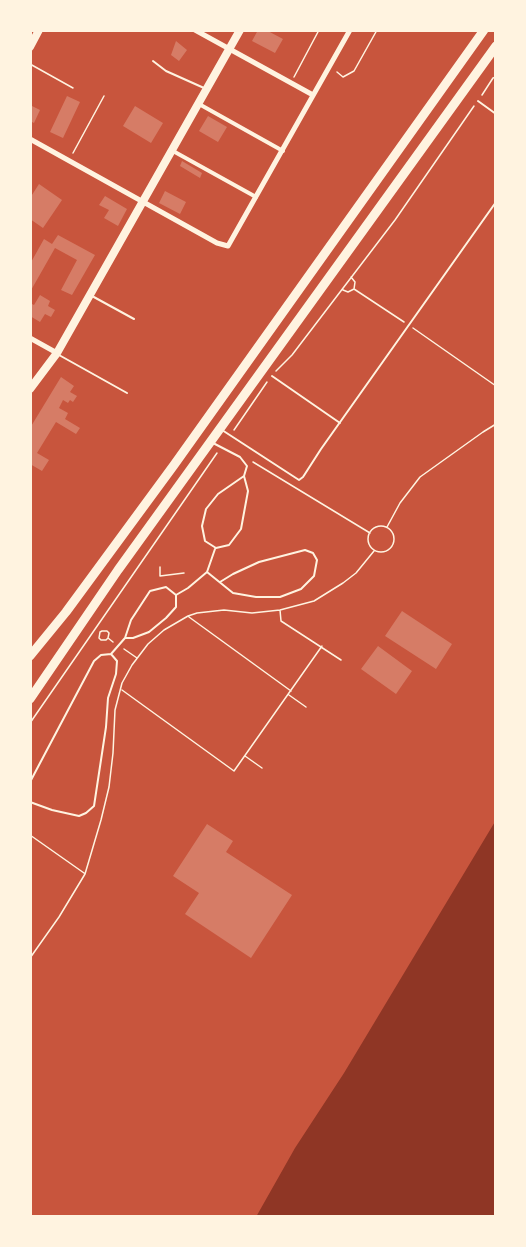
<!DOCTYPE html>
<style>
body{margin:0}
#map{position:relative;width:526px;height:1247px;overflow:hidden;background:#c8553d;font-family:Commissioner,sans-serif}
canvas{display:block}
.frame{position:absolute;inset:0;border:32px solid #fff3e0;pointer-events:none}
</style>
<div id="map">
<canvas width="526" height="1247"></canvas>
<div class="frame"></div>
</div>
<script>
const ctx = document.querySelector('canvas').getContext('2d');
ctx.lineJoin = 'round';
function fillPath(path, color) {
  ctx.fillStyle = color;
  ctx.fill(path, 'evenodd');
}
function toPath(rows) {
  const path = new Path2D();
  for (const r of rows) {
    if (r.length === 3) {
      path.moveTo(r[0] + r[2], r[1]);
      path.arc(r[0], r[1], r[2], 0, 2 * Math.PI);
      continue;
    }
    path.moveTo(r[0], r[1]);
    for (let i = 2; i < r.length; i += 2) path.lineTo(r[i], r[i + 1]);
  }
  return path;
}
function stroke(path, color, width, dash) {
  ctx.strokeStyle = color;
  ctx.lineWidth = width;
  ctx.lineCap = dash ? 'butt' : 'round';
  ctx.setLineDash(dash || []);
  ctx.stroke(path);
}
fillPath(toPath([
 [496,820,496,1217,256,1217,295,1148,344,1073]
]), '#8f3625');
fillPath(toPath([
 [258,30,266,30,283,39,275,53,252,41],
 [176,41,187,50,179,61,171,55],
 [67,96,80,102,63,138,50,132],
 [30,105,40,110,34,123,30,121],
 [135,106,163,123,151,143,123,126],
 [208,116,227,127,218,142,199,131],
 [182,161,202,173,200,178,180,166],
 [39,184,62,200,43,228,30,219,30,198],
 [165,191,186,202,180,214,159,203],
 [105,196,127,209,118,226,104,218,109,210,99,205],
 [58,235,95,255,72,295,61,290,77,260,55,248,30,292,30,264,44,239,52,244],
 [40,295,50,301,48,306,55,310,51,317,45,314,40,322,30,316,32,313,30,312,30,303,34,305],
 [61,377,74,386,70,392,77,396,73,402,70,400,68,403,63,400,59,408,68,413,65,419,80,428,76,434,56,422,37,453,49,460,42,471,30,464,30,428],
 [402,611,452,644,436,669,385,636],
 [378,646,412,671,396,694,361,669],
 [207,824,233,841,226,852,292,895,251,958,185,914,199,893,173,876]
]), '#d67c66');
stroke(toPath([
 [30,64,73,88],
 [337,72,343,77,354,71,377,30],
 [294,77,319,30],
 [482,95,493,78,496,77],
 [73,153,104,96],
 [354,289,404,322],
 [343,290,348,292,354,289,355,282,351,277],
 [413,328,496,386],
 [276,371,292,355,395,220,474,106],
 [234,430,267,382],
 [253,462,370,533],
 [381,539,13],
 [387,527,400,503,420,477,483,432,496,424],
 [160,567,160,576,184,573],
 [280,610,281,621,341,660],
 [189,617,291,691],
 [108,638,109,633,107,631,102,631,100,632,99,638,101,640,106,640,108,638,113,642],
 [124,649,137,658],
 [122,690,234,771,322,646],
 [289,695,306,707],
 [30,723,217,453],
 [245,756,262,768],
 [30,835,84,873],
 [30,958,59,917,85,874,101,820,109,787,113,753,115,710,122,683,132,665,148,644,164,630,188,616,197,613,224,610,252,613,280,610,314,601,343,583,356,573,374,551]
]), '#fff3e0', 1.5);
stroke(toPath([
 [153,61,166,71,204,88],
 [478,101,496,114],
 [92,296,134,319],
 [59,355,127,393],
 [272,376,340,423],
 [222,430,299,480,303,477,321,449,496,202],
 [213,443,240,457,247,466,244,476,248,491,241,529,229,545,216,548,205,541,202,526,206,509,218,494,244,476],
 [207,572,233,593,256,597,280,597,301,589,314,576,317,560,313,553,305,550,259,562,233,574,220,582],
 [176,595,188,588,207,572,215,549],
 [111,654,125,638,131,620,150,591,166,587,176,595,176,607,166,618,149,632,133,638,125,638],
 [30,782,94,661,101,655,111,654,117,661,116,674,108,698,106,727,94,806,86,813,79,816,52,810,30,802]
]), '#fff3e0', 2);
stroke(toPath([
 [199,104,283,151],
 [173,151,256,197]
]), '#fff3e0', 4);
stroke(toPath([
 [195,30,313,95],
 [30,139,217,243,228,246,350,30],
 [30,338,57,353]
]), '#fff3e0', 5);
stroke(toPath([
 [30,47,39,30],
 [30,389,57,353,240,30]
]), '#fff3e0', 8);
stroke(toPath([
 [30,656,66,612,174,465,484,30],
 [30,699,118,570,496,46]
]), '#fff3e0', 9);
</script>
